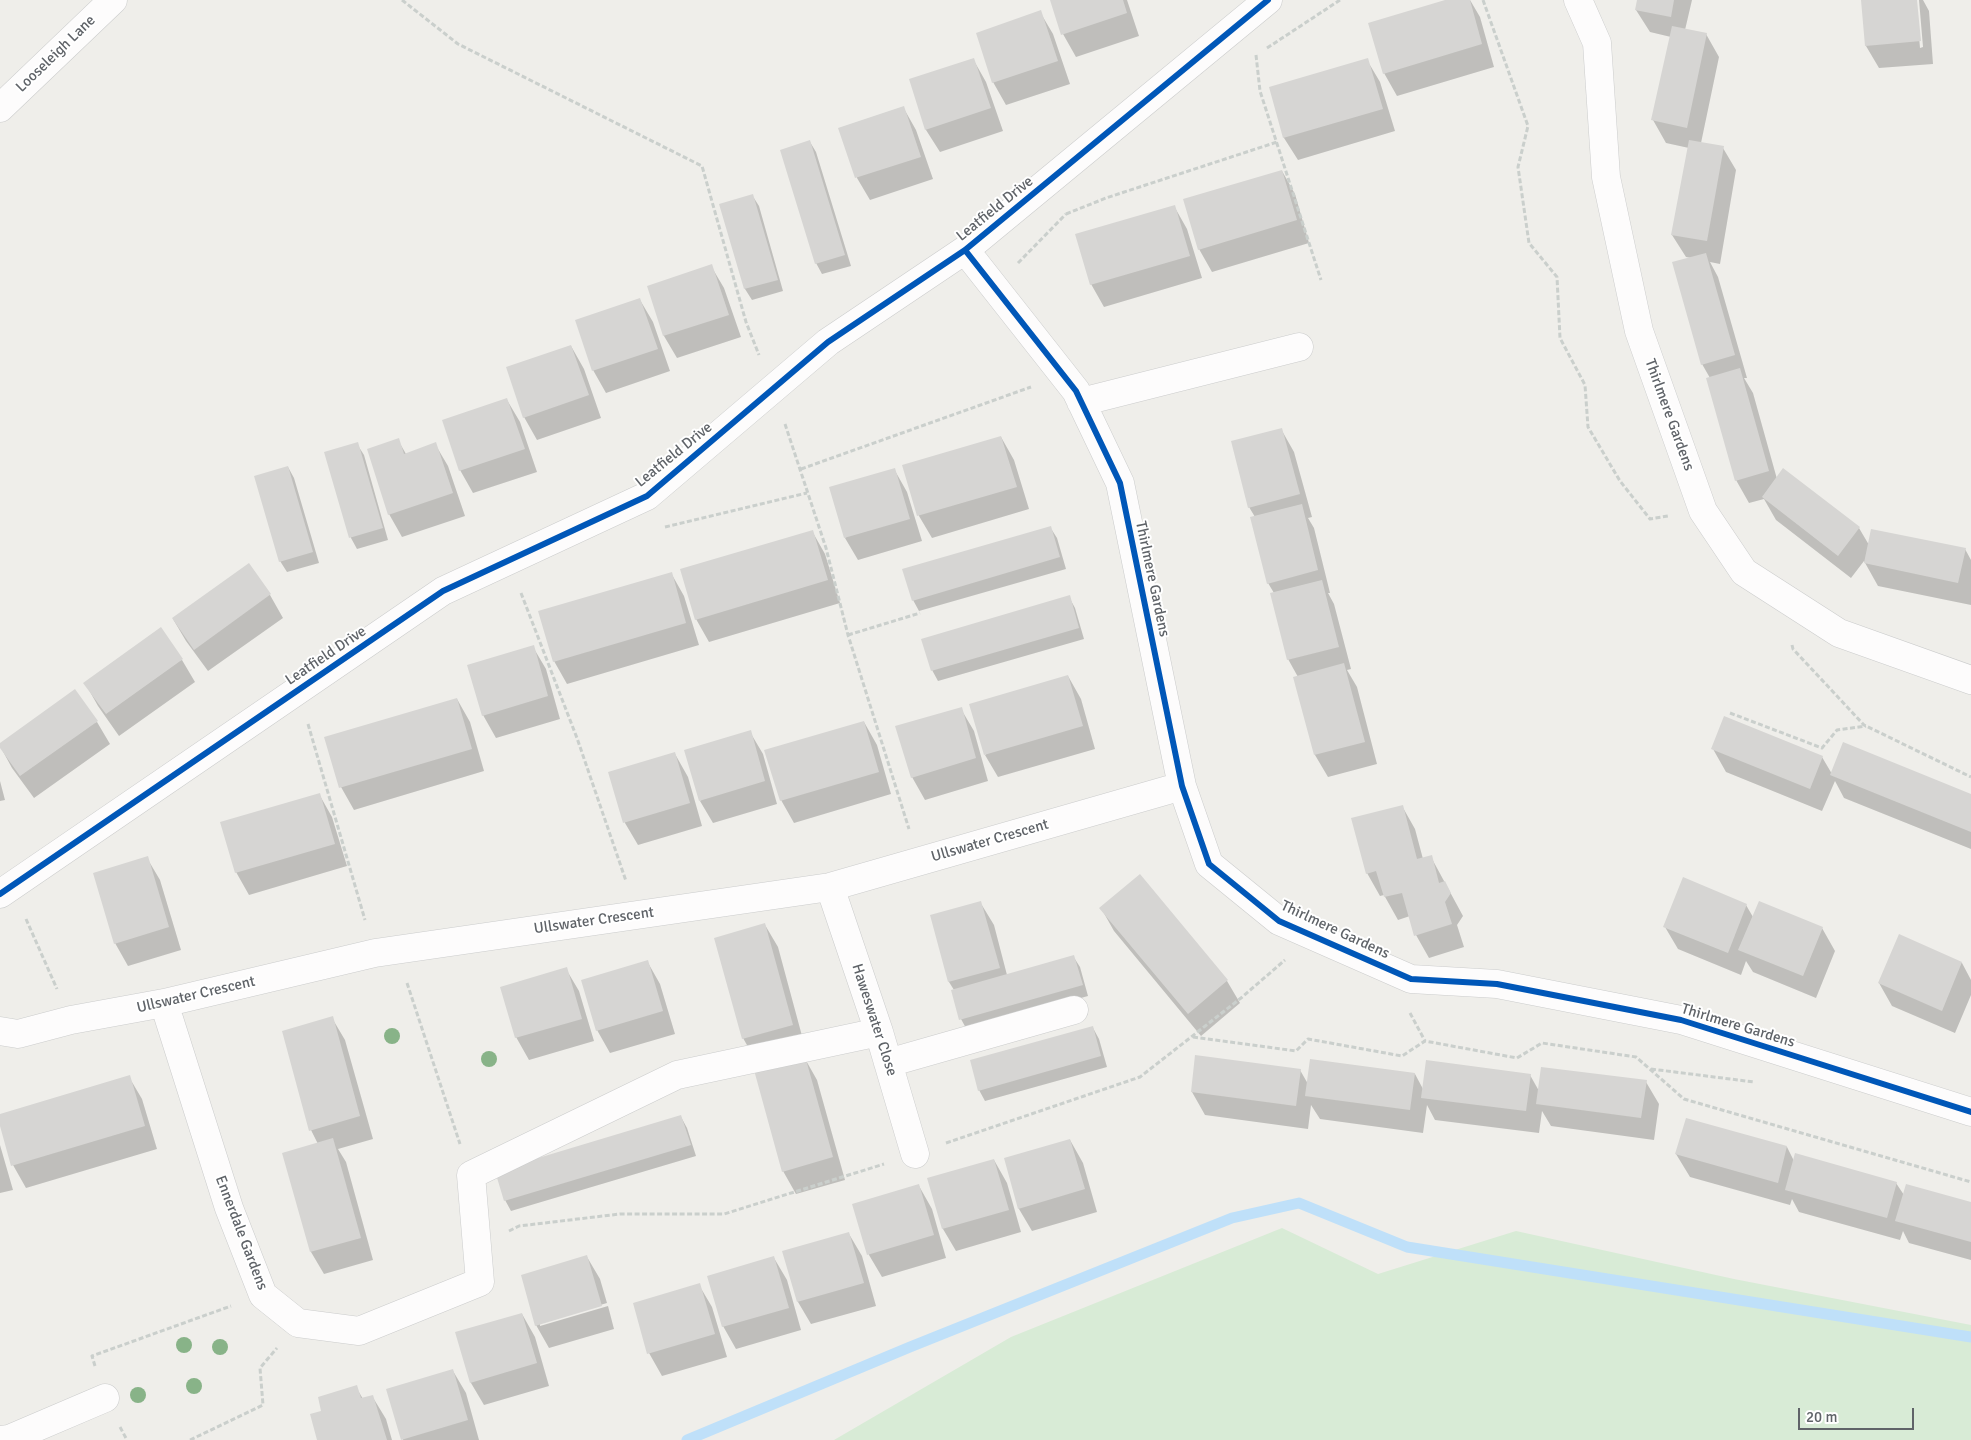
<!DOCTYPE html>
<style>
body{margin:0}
#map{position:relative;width:1971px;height:1440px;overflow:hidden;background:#efeeea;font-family:Signika,sans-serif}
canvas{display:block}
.scale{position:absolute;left:1798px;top:1408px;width:116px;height:22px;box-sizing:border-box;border:2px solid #5f6368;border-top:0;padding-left:6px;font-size:15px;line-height:18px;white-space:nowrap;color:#5f6368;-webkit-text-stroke:4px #fff;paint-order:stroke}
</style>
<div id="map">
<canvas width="1971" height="1440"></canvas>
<div class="scale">20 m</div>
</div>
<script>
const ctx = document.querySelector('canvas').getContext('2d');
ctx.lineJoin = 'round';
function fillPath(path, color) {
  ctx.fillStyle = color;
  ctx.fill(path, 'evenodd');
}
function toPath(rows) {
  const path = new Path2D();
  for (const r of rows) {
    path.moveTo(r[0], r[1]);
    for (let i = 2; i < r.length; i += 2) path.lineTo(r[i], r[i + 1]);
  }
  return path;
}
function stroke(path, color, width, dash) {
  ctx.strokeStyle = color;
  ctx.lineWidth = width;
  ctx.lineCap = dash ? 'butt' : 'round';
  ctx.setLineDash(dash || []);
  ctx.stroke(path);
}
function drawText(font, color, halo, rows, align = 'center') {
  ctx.font = font + ' Signika,sans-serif';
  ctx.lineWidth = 4;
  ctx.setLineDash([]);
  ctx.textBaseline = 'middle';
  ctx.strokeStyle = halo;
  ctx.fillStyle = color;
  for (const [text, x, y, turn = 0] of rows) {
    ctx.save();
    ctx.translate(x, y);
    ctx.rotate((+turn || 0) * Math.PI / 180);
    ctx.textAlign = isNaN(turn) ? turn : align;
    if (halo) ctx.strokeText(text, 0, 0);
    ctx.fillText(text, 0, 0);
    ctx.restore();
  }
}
fillPath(toPath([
 [1282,1228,1378,1274,1516,1231,1734,1279,1971,1325,1971,1440,834,1440,1011,1337]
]), '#d8ebd6');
fillPath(toPath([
 [1051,0,1127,0,1139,36,1076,57,1063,34],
 [1450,0,1470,0,1480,17,1494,67,1397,96,1384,73],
 [1639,0,1692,0,1685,30,1706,34,1719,57,1701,143,1723,148,1736,170,1720,264,1710,262,1718,277,1747,378,1744,378,1753,393,1777,479,1859,528,1869,545,1965,549,1971,560,1971,605,1878,586,1864,561,1851,578,1776,520,1764,499,1749,503,1736,480,1710,378,1702,364,1691,258,1686,257,1672,235,1689,148,1666,143,1653,120,1671,37,1650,32,1636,10],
 [1862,0,1916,0,1920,48,1923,47,1919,0,1923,0,1929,11,1933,64,1879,68,1866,46],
 [1040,12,1053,34,1070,84,1006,105,993,82],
 [973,59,986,82,1003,131,940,152,926,130,910,80],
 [1367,60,1380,82,1395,131,1298,160,1284,138,1270,88],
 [903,107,916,130,933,179,870,200,857,178,840,128],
 [810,142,816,152,851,266,822,274,816,263],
 [1282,171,1295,194,1309,243,1212,272,1199,249],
 [752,195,759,206,783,291,752,300,745,289,721,205],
 [1174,206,1187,229,1202,278,1104,307,1091,284],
 [711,266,724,288,741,337,677,358,664,336,648,287],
 [640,300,653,322,670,371,606,393,593,370],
 [571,346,584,369,601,418,537,440,524,417],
 [507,400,520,422,537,472,473,493,460,470],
 [1281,429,1294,452,1312,517,1308,518,1314,528,1330,593,1328,593,1334,604,1351,669,1347,670,1357,687,1377,764,1328,777,1315,755,1298,677,1288,659,1274,593,1268,583,1255,517,1249,507],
 [1001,437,1014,460,1029,509,932,538,919,516,904,466],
 [398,440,406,454,435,444,448,466,465,516,402,537,389,514],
 [357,444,364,455,388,540,357,549,351,538,325,453],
 [288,467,294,478,319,563,287,572,280,561],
 [894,469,907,492,922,541,858,560,845,538],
 [1050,527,1057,538,1066,569,919,611,913,600],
 [812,531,825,554,840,603,709,642,696,619],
 [249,565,270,595,283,618,208,671,186,641,173,619],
 [671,573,684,596,699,645,567,684,554,661],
 [1069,597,1075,608,1084,639,938,681,932,670],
 [533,647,546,669,560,719,496,738,483,715],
 [182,660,195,682,119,736,98,706,85,683],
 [1068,676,1081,699,1095,749,998,777,985,755],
 [457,699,470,722,484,771,354,810,341,787],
 [961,709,974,731,988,781,925,800,912,777],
 [97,722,110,744,34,798,12,768,0,746],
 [864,722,877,745,891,794,794,823,781,800],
 [750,732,763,754,777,804,713,823,700,801],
 [1713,749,1822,757,1832,774,1971,795,1971,849,1844,798,1835,781,1822,811,1726,772],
 [675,754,688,777,702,826,638,845,625,823,610,773],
 [0,781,5,800,0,801],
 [319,794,332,817,347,866,249,895,236,872],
 [1402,806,1415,829,1423,859,1431,857,1463,916,1457,925,1464,947,1429,958,1416,935,1410,916,1398,920,1384,895,1380,896,1367,873],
 [147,858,160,880,181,950,128,966,115,943],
 [980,902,994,925,1007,975,1073,956,1080,967,1088,996,967,1030,961,1019,954,990,949,982,931,916],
 [1746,905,1753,917,1822,928,1835,951,1816,998,1753,972,1746,961,1741,975,1678,949,1665,927],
 [1101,908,1227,981,1240,1003,1201,1036,1114,931],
 [765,925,778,947,805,1047,756,1061,743,1038],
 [1900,936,1962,963,1971,980,1971,995,1955,1033,1892,1006,1879,983],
 [647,961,660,984,675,1034,610,1053,597,1030],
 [566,969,579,991,594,1041,529,1060,516,1037],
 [332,1018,345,1040,373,1139,338,1149,346,1162,373,1260,324,1274,311,1252,284,1153,318,1144,311,1130],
 [1093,1028,1099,1039,1107,1067,985,1101,979,1090],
 [804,1057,817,1080,845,1180,796,1194,783,1171],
 [1197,1057,1300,1070,1308,1084,1415,1074,1423,1089,1530,1075,1539,1091,1646,1082,1659,1104,1654,1140,1551,1126,1542,1111,1539,1133,1435,1120,1427,1105,1423,1133,1320,1119,1311,1105,1308,1129,1205,1115,1192,1092],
 [129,1077,142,1099,157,1149,26,1188,13,1165,0,1122,0,1115],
 [681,1117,687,1128,696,1156,511,1211,505,1200],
 [1070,1140,1083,1163,1097,1212,1032,1231,1019,1209,1005,1159],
 [0,1145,13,1190,0,1193],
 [1787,1147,1794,1161,1896,1183,1904,1195,1971,1204,1971,1260,1909,1243,1903,1231,1900,1240,1799,1212,1792,1199,1790,1205,1690,1177,1676,1154],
 [994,1160,1007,1183,1021,1232,956,1251,943,1229,929,1179],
 [919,1186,932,1209,946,1258,882,1277,869,1255,854,1205],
 [849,1234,862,1256,876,1306,811,1324,798,1302,783,1252],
 [587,1257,600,1279,607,1303,540,1323,540,1326,608,1306,614,1329,549,1348,536,1325],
 [774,1258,787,1280,801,1330,736,1349,723,1326],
 [699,1285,712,1307,727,1357,662,1376,649,1353],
 [522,1314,535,1337,549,1386,484,1405,471,1383,457,1333],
 [453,1371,466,1393,479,1440,403,1440,388,1390],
 [356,1387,363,1399,372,1396,386,1419,392,1440,319,1440,323,1411]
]), '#0003');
stroke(toPath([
 [687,1440,910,1347,1232,1218,1299,1203,1407,1247,1971,1337]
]), '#bfe0f9', 11);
fillPath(toPath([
 [1050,0,1123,0,1127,13,1061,35],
 [1445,0,1470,0,1482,44,1383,74,1368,23],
 [1637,0,1674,0,1671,17,1635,10],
 [1861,0,1917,0,1921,41,1865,46],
 [1041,10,1058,61,992,83,976,33],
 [1672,26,1707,33,1687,128,1651,120],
 [974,58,991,108,925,130,909,79],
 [1368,58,1383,109,1283,138,1269,87],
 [904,106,921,157,855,178,838,128],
 [810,140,845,255,815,264,780,150],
 [1689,140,1724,146,1707,241,1671,235],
 [1282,170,1297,220,1198,250,1183,199],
 [753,194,778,280,744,289,719,204],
 [1175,205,1190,256,1090,285,1075,234],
 [1706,253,1735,355,1701,365,1672,262],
 [712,264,729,315,663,336,647,286],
 [640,298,658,349,592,371,575,320],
 [571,345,589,395,523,418,506,367],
 [1740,368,1769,471,1735,481,1706,378],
 [507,398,525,449,459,471,442,420],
 [1282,428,1300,494,1248,508,1231,441],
 [1001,436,1017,487,917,516,902,465],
 [399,438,404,454,436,442,453,493,388,515,367,449],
 [358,442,383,528,349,538,324,452],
 [288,466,313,552,279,562,254,476],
 [895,468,910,519,844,538,829,487],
 [1783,468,1860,527,1838,556,1762,497],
 [1302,504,1318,570,1267,584,1250,517],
 [1051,526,1060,557,912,601,902,569],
 [1871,529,1966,548,1958,583,1864,563],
 [813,530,828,580,695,620,680,569],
 [249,563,271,594,194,650,172,618],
 [672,572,686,623,553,662,538,611],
 [1322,580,1339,647,1287,660,1270,593],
 [1070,595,1079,628,931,671,921,639],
 [161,627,183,659,106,714,83,683],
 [534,645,548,696,482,716,467,665],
 [1344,663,1365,742,1314,755,1293,677],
 [1068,675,1083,726,984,755,969,704],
 [75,689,98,721,20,776,0,748,0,743],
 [457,698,472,749,339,788,324,737],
 [962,707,976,758,911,778,895,726],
 [1724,716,1823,756,1810,789,1711,749],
 [864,721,879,772,780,801,764,750],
 [751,730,765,781,699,801,684,750],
 [1843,742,1971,794,1971,832,1830,775],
 [675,752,690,803,623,823,608,772],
 [320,793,335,844,235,873,220,822],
 [1403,805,1417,859,1432,855,1439,883,1445,881,1451,893,1445,902,1452,924,1414,936,1402,893,1384,897,1376,871,1366,874,1351,818],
 [148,856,169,927,114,944,93,873],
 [1140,874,1228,980,1188,1014,1099,908],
 [1683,877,1747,904,1728,953,1663,927],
 [981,901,1000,968,948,982,930,915],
 [1759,901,1823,927,1803,976,1738,950],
 [765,923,793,1025,742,1039,714,938],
 [1899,934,1962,962,1942,1011,1878,983],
 [1074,955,1083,985,959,1020,951,990],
 [648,960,663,1011,596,1031,581,980],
 [567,967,582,1019,515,1038,500,987],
 [333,1016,360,1116,309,1131,282,1031],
 [1093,1026,1101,1056,978,1091,970,1060],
 [1195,1055,1301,1069,1296,1106,1191,1092],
 [805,1056,833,1157,782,1172,754,1070],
 [1310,1059,1415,1073,1410,1110,1305,1096],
 [1426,1060,1531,1074,1526,1111,1421,1098],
 [1541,1067,1647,1080,1641,1118,1536,1104],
 [130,1075,145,1126,11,1166,0,1126,0,1114],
 [681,1115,691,1145,504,1201,495,1171],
 [1686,1118,1787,1146,1778,1183,1675,1154],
 [333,1138,361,1238,310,1252,282,1153],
 [1070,1139,1085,1189,1018,1209,1004,1158],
 [1795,1153,1897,1182,1887,1218,1785,1190],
 [994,1159,1009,1210,942,1229,927,1178],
 [919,1184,934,1235,867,1255,852,1204],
 [1906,1184,1971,1202,1971,1242,1895,1221],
 [849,1232,864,1283,797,1302,782,1251],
 [587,1255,602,1306,535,1326,521,1275],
 [774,1256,789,1308,722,1327,707,1276],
 [700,1283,715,1334,647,1354,633,1303],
 [522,1313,537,1363,470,1383,455,1332],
 [453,1369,468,1420,401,1440,386,1389],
 [357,1385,361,1398,373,1395,387,1440,317,1440,310,1414,321,1411,318,1397]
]), '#d6d5d3');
const minor = toPath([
 [1578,0,1597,43,1606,177,1639,331,1703,511,1744,572,1839,633,1971,680],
 [0,108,113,0],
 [965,250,1076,391,1120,483,1182,786,1209,864,1279,921,1411,979,1497,984,1681,1020,1971,1112],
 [1081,402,1299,347],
 [830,887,879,1032,915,1154],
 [0,894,443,591,647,496,828,342,965,250,1268,0],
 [164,1003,229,1208,263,1295,298,1323,359,1331,480,1282,471,1175,677,1075,879,1032],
 [0,1031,18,1034,71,1020,164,1003,375,953,830,887,1182,786],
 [888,1063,1074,1010],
 [1,1440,9,1439,105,1398]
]);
stroke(minor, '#cbcccc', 29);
stroke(toPath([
 [402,0,458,44,702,166,746,322,759,355],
 [1483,0,1528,126,1518,167,1529,243,1557,277,1560,338,1585,385,1588,427,1620,481,1650,519,1668,516],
 [1267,48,1340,0],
 [1256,55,1260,91,1321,280],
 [1066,214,1106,198,1277,142],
 [1018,263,1066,214],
 [785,424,826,548,848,635,909,829],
 [801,469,1031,387],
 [665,527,807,493],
 [521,593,577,738,626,881],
 [848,635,920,613],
 [1792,645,1793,649,1864,725,1971,777],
 [1730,713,1822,748,1837,730,1866,726],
 [308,724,365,920],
 [26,919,57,989],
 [407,983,460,1144],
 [1410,1013,1425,1041],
 [1193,1037,1296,1051,1308,1039,1402,1056,1425,1041,1517,1058,1542,1043,1636,1057,1684,1099,1971,1182],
 [1651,1069,1754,1082],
 [946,1143,1140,1077,1241,998,1285,960],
 [509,1231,519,1226,620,1214,724,1214,884,1164],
 [95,1366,92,1356,231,1306],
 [120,1427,127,1440],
 [190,1440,263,1405,260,1368,277,1348]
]), '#cacfcc', 3, [5, 2.5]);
stroke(minor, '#fdfcfc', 28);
stroke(toPath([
 [965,250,1076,391,1120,483,1182,786,1209,864,1279,921,1411,979,1497,984,1681,1020,1971,1112],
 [0,894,443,591,647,496,828,342,965,250,1268,0]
]), '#0057b8', 6);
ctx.fillStyle = '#88b388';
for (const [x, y] of [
 [392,1036],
 [489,1059],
 [184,1345],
 [220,1347],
 [194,1386],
 [138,1395]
]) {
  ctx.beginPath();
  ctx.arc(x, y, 8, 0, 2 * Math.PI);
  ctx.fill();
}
drawText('15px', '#5f6368', '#fff', [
 ["Looseleigh Lane",56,54,-44],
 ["Leatfield Drive",995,209,-39],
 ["Thirlmere Gardens",1669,415,70],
 ["Leatfield Drive",674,455,-39],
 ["Thirlmere Gardens",1152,579,78],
 ["Leatfield Drive",326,656,-34],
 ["Ullswater Crescent",990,841,-16],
 ["Ullswater Crescent",594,921,-8],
 ["Thirlmere Gardens",1335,930,25],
 ["Ullswater Crescent",196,995,-13],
 ["Haweswater Close",874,1020,72],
 ["Thirlmere Gardens",1738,1026,17],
 ["Ennerdale Gardens",241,1233,69]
]);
</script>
